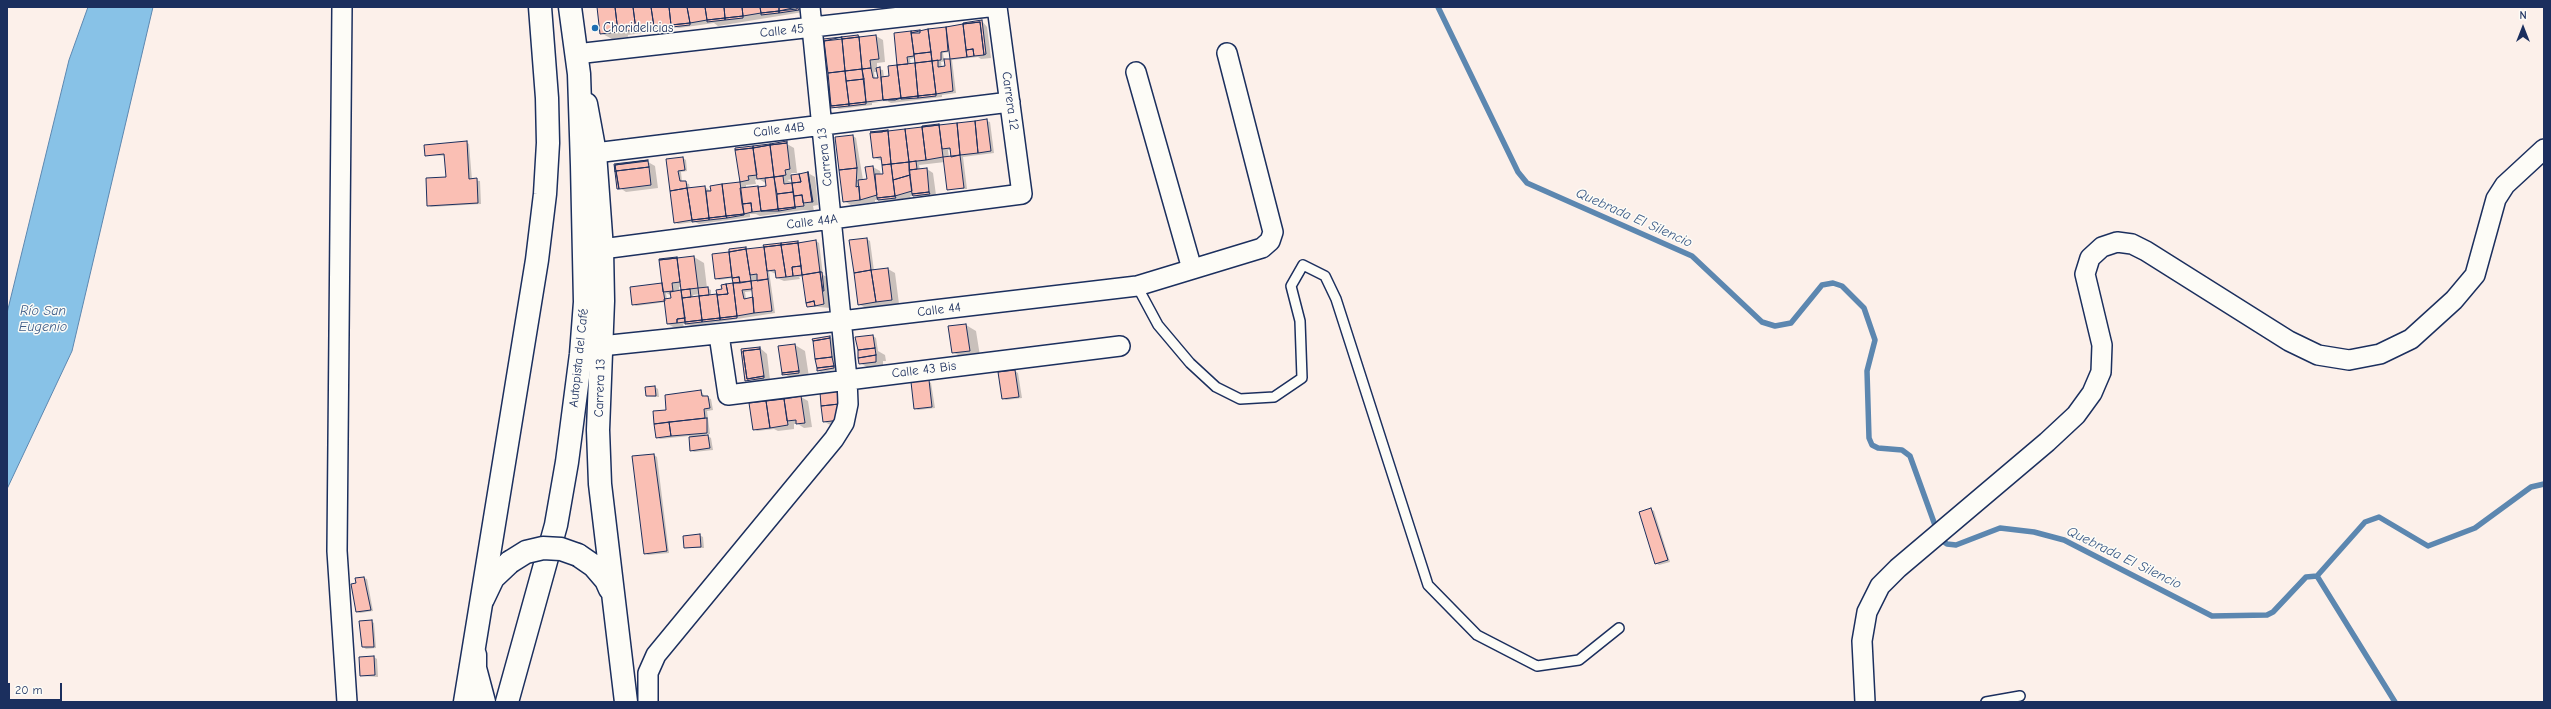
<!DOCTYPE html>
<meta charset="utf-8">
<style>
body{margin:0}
#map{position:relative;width:2551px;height:709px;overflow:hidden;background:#fcf0ea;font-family:"Comic Neue",sans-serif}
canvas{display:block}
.frame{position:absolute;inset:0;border:8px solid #1b2f5e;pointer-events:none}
.north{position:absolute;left:2503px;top:8px;width:40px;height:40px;-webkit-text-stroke:3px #fdfcf7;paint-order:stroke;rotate:0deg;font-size:11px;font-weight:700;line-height:16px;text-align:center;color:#1b2f5e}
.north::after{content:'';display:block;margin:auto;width:14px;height:18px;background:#1b2f5e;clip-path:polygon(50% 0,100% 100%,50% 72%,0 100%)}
.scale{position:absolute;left:8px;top:683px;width:54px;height:18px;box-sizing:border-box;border:2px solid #1b2f5e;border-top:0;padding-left:5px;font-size:12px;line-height:14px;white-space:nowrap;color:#1b2f5e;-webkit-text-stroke:3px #fdfcf7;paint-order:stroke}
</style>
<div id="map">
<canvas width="2551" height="709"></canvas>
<div class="frame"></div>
<div class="north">N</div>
<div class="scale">20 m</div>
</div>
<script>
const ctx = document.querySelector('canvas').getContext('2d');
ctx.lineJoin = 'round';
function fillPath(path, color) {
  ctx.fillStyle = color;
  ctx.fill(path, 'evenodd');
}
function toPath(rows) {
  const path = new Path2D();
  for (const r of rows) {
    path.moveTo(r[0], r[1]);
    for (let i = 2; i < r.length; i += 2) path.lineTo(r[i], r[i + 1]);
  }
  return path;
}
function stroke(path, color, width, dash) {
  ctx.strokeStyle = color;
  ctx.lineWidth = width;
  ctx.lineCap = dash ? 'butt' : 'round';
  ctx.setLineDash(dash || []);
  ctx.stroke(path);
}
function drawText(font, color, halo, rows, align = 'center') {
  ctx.font = font + ' "Comic Neue",sans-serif';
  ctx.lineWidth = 3;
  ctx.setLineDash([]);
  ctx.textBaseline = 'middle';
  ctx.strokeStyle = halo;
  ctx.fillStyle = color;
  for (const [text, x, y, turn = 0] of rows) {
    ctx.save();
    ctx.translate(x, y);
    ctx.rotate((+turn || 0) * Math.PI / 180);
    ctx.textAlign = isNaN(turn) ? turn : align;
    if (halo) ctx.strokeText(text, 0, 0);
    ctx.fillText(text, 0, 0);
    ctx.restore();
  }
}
const water = toPath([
 [88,7,153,7,72,351,7,489,7,313,69,60,88,7]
]);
fillPath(water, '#88c2e7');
stroke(water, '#5c87b0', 1);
fillPath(toPath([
 [598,7,803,7,803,12,718,26,714,23,679,28,673,27,642,30,643,33,628,35,628,37,612,39,601,33],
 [843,7,857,7,845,8],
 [982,21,987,27,991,58,981,59,978,57,952,60,956,93,942,95,942,97,891,103,887,101,872,103,872,105,839,109,832,105,876,36,883,40,885,62,877,63,877,69,883,70,884,77,890,77,920,31],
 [950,52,951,60,944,60,943,53],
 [915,58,916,64,911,65,910,59],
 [945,61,946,67,942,68,941,62],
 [874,72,878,72,879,79,875,79],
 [888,99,888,101,872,102,872,100],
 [987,121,990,122,994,153,963,157,967,189,948,189,945,162,919,165,920,170,927,169,933,173,936,195,910,196,911,198,885,201,875,200,875,202,851,205,844,201,853,136,856,138,863,180,868,180,866,168,873,167,880,171,881,175,884,174,882,161,873,157],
 [948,150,952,150,952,157,949,158],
 [466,142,469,144,472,180,480,181,481,204,431,207,428,205,447,177,445,156,426,155],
 [787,144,794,148,797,173,791,173,792,176,808,173,815,177,818,205,813,206,814,211,803,210,760,216,756,214,750,214,750,217,699,224,695,222,678,224,675,222,667,160,683,158,686,160,687,171,681,172,682,182,689,184,690,189,705,187,712,192,711,186,741,182,736,151],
 [759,179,767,184,767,187,746,189,746,185,756,184,755,180],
 [793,179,793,183,787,180],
 [648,162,655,166,658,188,626,192,620,188],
 [867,239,870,241,874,271,888,269,895,273,899,304,869,310,859,304],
 [816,241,819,243,823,275,827,277,830,308,808,306,804,276,799,277,800,279,784,281,777,278,776,274,769,271,775,313,693,326,683,324,684,327,675,328,668,324,666,302,636,306,633,304,663,284,694,257,704,263,707,288,711,290,711,296,718,296,723,290,734,284,733,278,719,280,716,278,742,251],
 [682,286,682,291,679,291,679,287],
 [753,291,754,298,746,299,745,292],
 [666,293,672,296,672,299,667,300],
 [700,294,703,297,694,298,693,295],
 [966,325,976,331,980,356,963,358,953,352,949,327],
 [873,336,876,338,878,351,885,355,886,361,883,361,883,365,867,367,860,363],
 [830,337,840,345,840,369,821,372,818,370],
 [795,345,805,351,809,377,793,379,783,373],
 [760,348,767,354,770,380,755,382,750,379,749,382,746,380,741,350],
 [1015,371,1018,373,1022,398,1006,400,1003,398,1000,373],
 [928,381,931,383,935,408,918,410,915,408],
 [655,387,658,389,659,397,647,396],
 [701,391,705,397,711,399,713,410,707,411,710,434,705,434,711,438,713,450,694,452,691,450,689,436,660,439,657,437,667,410],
 [801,397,808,401,812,427,804,428,798,424,794,424,794,429,778,431,774,429,757,431,754,429],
 [846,409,834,427,823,421],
 [654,455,657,457,669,553,648,555,645,553,633,457],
 [1651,509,1654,511,1670,562,1659,565,1656,563],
 [699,535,703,537,704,548,685,548],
 [364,578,367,579,373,611,360,613,357,612,357,584],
 [371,621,374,623,376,648,366,649,363,647],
 [374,657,377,659,378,677,361,676]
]), '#0003');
stroke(toPath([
 [1438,7,1518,172,1527,183,1692,256,1762,322,1775,326,1791,323,1822,285,1833,283,1842,286,1864,308,1875,340,1867,371,1869,438,1872,445,1878,448,1902,450,1910,456,1940,539,1947,544,1956,545,2000,528,2034,532,2064,540,2212,616,2267,615,2273,612,2306,577,2317,576,2395,702],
 [2317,576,2365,522,2379,517,2428,546,2475,528,2531,487,2544,484]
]), '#5c87b0', 5.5);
const building = toPath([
 [597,7,615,7,618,32,600,34,597,7],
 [615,7,633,7,636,30,618,32,615,7],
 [633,7,651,7,654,27,636,30,633,7],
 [651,7,669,7,671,25,654,27,651,7],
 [669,7,687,7,690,23,671,25,669,7],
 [687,7,705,7,707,20,690,23,687,7],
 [705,7,724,7,725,18,707,20,705,7],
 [724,7,742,7,743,16,725,18,724,7],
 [742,7,760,7,761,13,743,16,742,7],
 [760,7,779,7,779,11,761,13,760,7],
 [779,7,797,7,797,9,779,11,779,7],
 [797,7,799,10,779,13,779,11,797,7],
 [779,11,779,13,761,15,761,13,779,11],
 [743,16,743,18,725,20,725,18,743,16],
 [725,18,725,20,707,22,707,20,725,18],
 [982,20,986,54,984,55,980,22,963,24,963,23,982,20],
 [980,22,984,55,974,56,973,49,966,50,963,24,980,22],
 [690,23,690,25,672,27,671,25,690,23],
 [963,24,967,57,950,59,946,27,963,24],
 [946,27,948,51,941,52,941,60,932,61,928,29,946,27],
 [928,29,931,52,914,54,911,33,928,29],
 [920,30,920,33,911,33,911,31,920,30],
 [911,31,914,56,907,57,908,64,897,65,894,33,911,31],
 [858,35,859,37,842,39,841,37,858,35],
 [876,35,879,59,870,60,871,68,862,69,859,37,876,35],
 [842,37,824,41,826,73,823,39,842,37],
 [859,37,862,69,845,71,842,39,859,37],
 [842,39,845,71,828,73,824,41,842,39],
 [973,49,974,56,967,57,966,50,973,49],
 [931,52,932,61,915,63,914,54,931,52],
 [944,59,950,59,953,91,936,94,932,61,938,60,938,67,945,66,944,59],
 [932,61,936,94,918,96,915,63,932,61],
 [915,63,918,96,901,98,897,65,915,63],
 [897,65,901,98,883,100,881,77,889,76,888,66,897,65],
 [880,67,883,100,866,102,862,69,871,68,873,78,878,78,876,68,880,67],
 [862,69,864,79,846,81,845,71,862,69],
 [845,71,849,104,831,106,828,73,845,71],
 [826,73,831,106,849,104,849,106,830,108,826,73],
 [864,79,866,102,849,104,846,81,864,79],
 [936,94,936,96,918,98,918,96,936,94],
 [918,96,918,98,901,99,901,98,918,96],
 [901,98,895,100,883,100,894,99,901,98],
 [866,102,866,104,849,106,849,104,866,102],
 [987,119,991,151,978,153,975,121,987,119],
 [975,121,978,153,960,155,957,123,975,121],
 [957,123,960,155,951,157,950,148,942,149,939,125,957,123],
 [939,124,939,125,922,127,922,126,939,124],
 [939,125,943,157,926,160,922,127,939,125],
 [922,127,926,160,909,162,905,129,922,127],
 [905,129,909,162,891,164,888,131,905,129],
 [888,130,882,132,870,132,888,130],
 [888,131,891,164,882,165,881,157,873,158,870,133,888,131],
 [853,135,857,168,839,170,835,137,853,135],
 [467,141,469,179,477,178,478,203,427,206,426,178,446,177,444,154,425,156,424,145,467,141],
 [787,141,787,143,770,145,770,144,787,141],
 [787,143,790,169,785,170,786,175,774,177,770,145,787,143],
 [770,144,770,145,753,148,753,146,770,144],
 [770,145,774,177,757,179,753,148,770,145],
 [753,146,753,148,735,150,735,148,753,146],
 [753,148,757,175,748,176,749,180,740,182,735,150,753,148],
 [960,155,964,188,947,190,943,157,960,155],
 [683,157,685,170,678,171,680,181,686,181,687,188,670,191,666,159,683,157],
 [648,160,615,165,615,172,614,164,648,160],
 [648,161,649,167,616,171,615,165,648,161],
 [916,161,917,169,909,170,909,162,916,161],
 [909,162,910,175,893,180,891,164,909,162],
 [891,164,895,196,877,198,875,174,883,174,882,165,891,164],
 [873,166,877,195,860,200,858,180,867,179,865,167,873,166],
 [649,167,651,185,619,189,616,171,649,167],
 [857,168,856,187,859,186,860,200,843,202,839,170,857,168],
 [927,168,929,192,912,194,909,170,927,168],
 [616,171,619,189,617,189,615,172,616,171],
 [808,172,813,202,812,202,808,175,808,172],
 [808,172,812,202,803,203,802,195,794,196,792,183,801,182,799,174,808,172],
 [799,174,801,182,792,183,791,175,799,174],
 [910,175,912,191,895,196,893,180,910,175],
 [783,176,784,184,792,183,793,192,777,194,774,177,783,176],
 [774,177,778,209,761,211,758,187,766,186,765,178,774,177],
 [740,182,744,214,726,216,722,184,740,182],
 [722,184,726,216,709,218,706,191,711,191,710,186,722,184],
 [705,186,709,218,692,220,687,188,705,186],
 [758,186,761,211,752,212,751,203,742,204,740,188,758,186],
 [687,188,692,220,674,223,670,191,687,188],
 [793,192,795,207,778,209,777,194,793,192],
 [929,192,930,194,913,196,912,194,929,192],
 [802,195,804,206,795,207,794,196,802,195],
 [895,196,896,198,878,200,877,198,895,196],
 [751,203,752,212,744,214,742,204,751,203],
 [795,207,796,208,779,211,778,209,795,207],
 [778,209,779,211,761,211,772,210,778,209],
 [744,214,744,215,727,218,726,216,744,214],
 [726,216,727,218,709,220,709,218,726,216],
 [709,218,709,220,692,222,692,220,709,218],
 [867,238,871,270,854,273,849,240,867,238],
 [816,240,820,272,802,275,798,243,816,240],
 [798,241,798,243,781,245,781,243,798,241],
 [781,243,781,245,764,247,763,245,781,243],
 [798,243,801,266,792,267,793,276,786,277,781,245,798,243],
 [781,245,786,277,776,278,775,270,767,271,764,247,781,245],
 [746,247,746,249,729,252,729,249,746,247],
 [764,247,768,279,757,281,757,274,750,275,746,249,764,247],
 [746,249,751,281,740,283,739,277,732,278,729,252,746,249],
 [729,252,732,277,715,279,712,254,729,252],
 [694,256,698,288,681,290,677,258,694,256],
 [677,257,677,258,659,260,659,259,677,257],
 [677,258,680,282,672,283,673,291,663,292,659,260,677,258],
 [801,266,802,275,793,276,792,267,801,266],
 [888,268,892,300,876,302,871,270,888,268],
 [871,270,876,302,858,305,854,273,871,270],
 [820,272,822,272,824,291,823,291,820,272],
 [820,272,824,304,815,306,814,301,806,303,802,275,820,272],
 [739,277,740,283,733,283,732,278,739,277],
 [768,279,772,311,754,313,751,281,768,279],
 [751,281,752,289,742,290,744,299,753,297,754,313,737,316,733,283,751,281],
 [662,283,665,301,632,305,630,287,662,283],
 [733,283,737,316,720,318,717,295,728,294,726,284,733,283],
 [726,284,728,294,717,295,716,290,722,289,721,285,726,284],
 [708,287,709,295,699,296,698,288,708,287],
 [690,289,691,297,682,298,681,290,690,289],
 [681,290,685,318,677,319,677,323,667,324,664,299,671,298,670,292,681,290],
 [717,294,720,318,702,320,699,296,717,294],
 [699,296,702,320,685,322,682,298,699,296],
 [814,301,815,306,807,307,806,303,814,301],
 [737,316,737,318,720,320,720,318,737,316],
 [685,318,685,322,677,323,677,319,685,318],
 [720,318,720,320,702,322,702,320,720,318],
 [702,320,702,322,685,324,685,322,702,320],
 [966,324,970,351,952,353,948,326,966,324],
 [873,335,875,348,858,350,855,337,873,335],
 [830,336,830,338,813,341,812,339,830,336],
 [830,338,832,357,815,359,813,341,830,338],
 [795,344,799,371,782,373,778,346,795,344],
 [760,347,760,349,743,351,747,379,764,376,764,378,745,381,741,349,760,347],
 [875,348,876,355,858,358,858,350,875,348],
 [760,349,764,376,747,379,743,351,760,349],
 [876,355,876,362,859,364,858,358,876,355],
 [832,357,834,366,817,368,815,359,832,357],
 [834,366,834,368,817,371,817,368,834,366],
 [1015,370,1019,397,1002,399,998,372,1015,370],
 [799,371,799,373,782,375,782,373,799,371],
 [929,380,932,407,914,409,911,382,929,380],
 [655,386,656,396,646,396,645,387,655,386],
 [701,390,702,396,708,396,710,408,704,409,705,418,654,424,653,411,666,410,665,395,701,390],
 [838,390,839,404,821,406,820,392,838,390],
 [801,396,805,423,796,424,796,420,787,421,784,399,801,396],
 [784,399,788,425,770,428,766,401,784,399],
 [766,401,770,428,753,430,749,403,766,401],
 [839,404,841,420,823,422,821,406,839,404],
 [707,418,707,433,671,436,669,422,707,418],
 [669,422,671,436,656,438,654,424,669,422],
 [708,435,710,448,690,451,689,437,708,435],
 [654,454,667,551,644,554,632,456,654,454],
 [1651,508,1668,560,1655,564,1639,512,1651,508],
 [700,534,701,547,684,548,683,536,700,534],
 [364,577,371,610,356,612,351,584,356,583,355,578,364,577],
 [372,620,374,647,362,647,359,621,372,620],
 [374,656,375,675,360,676,359,657,374,656]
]);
fillPath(building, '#fabfb4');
stroke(building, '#1b2f5e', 1);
const service = toPath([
 [1137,286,1158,325,1190,363,1216,387,1240,399,1274,397,1302,378,1300,321,1291,286,1303,265,1325,276,1336,299,1428,585,1477,635,1537,666,1579,660,1619,628],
 [1986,702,2020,696]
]);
const minor = toPath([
 [342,7,337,551,347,702],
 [576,54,988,7],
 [1136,72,1192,269],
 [595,153,1010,102],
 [602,249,1022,194,997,7],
 [719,335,728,395,1120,346],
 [601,346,841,321,1137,286,1262,248,1270,241,1273,232,1227,53],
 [648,702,648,673,656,655,834,439,844,423,848,404,847,379,810,7],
 [1865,702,1862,641,1867,612,1880,586,1898,568,2047,442,2076,415,2092,393,2101,372,2102,345,2085,274,2090,258,2102,247,2117,242,2132,244,2146,251,2289,341,2318,355,2349,360,2380,354,2411,339,2454,300,2475,275,2496,199,2505,185,2544,149]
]);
const primary = toPath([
 [586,104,595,153,602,249,603,301,598,430,600,484,626,702],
 [578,555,594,566,606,580,610,589],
 [483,599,493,578,510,562],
 [475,655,475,668,484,702]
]);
const trunk = toPath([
 [465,702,537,260,545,194,548,143,547,98,540,7],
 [507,702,556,525,567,462,581,354,585,302,582,165,579,74,570,7]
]);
stroke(service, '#1b2f5e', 12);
stroke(minor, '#1b2f5e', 22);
stroke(primary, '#1b2f5e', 25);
stroke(trunk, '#1b2f5e', 25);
stroke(service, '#fdfcf7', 9);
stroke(minor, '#fdfcf7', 19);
stroke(primary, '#fdfcf7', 22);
stroke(trunk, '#fdfcf7', 22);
const primaryBridge = toPath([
 [510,562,526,552,543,548,561,549,578,555]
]);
stroke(primaryBridge, '#1b2f5e', 25, []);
stroke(primaryBridge, '#fdfcf7', 22);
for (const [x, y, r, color] of [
 [595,28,4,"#1f6fb2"]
]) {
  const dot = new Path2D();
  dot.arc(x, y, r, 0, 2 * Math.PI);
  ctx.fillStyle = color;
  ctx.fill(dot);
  stroke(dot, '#fdfcf7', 1.5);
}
drawText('13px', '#1b2f5e', '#fdfcf7', [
 ["Choridelicias",603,28]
], 'left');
drawText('13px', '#1b2f5e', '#fdfcf7', [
 ["Calle 45",782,31,-6],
 ["Carrera 12",1010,101,82],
 ["Calle 44B",779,130,-7],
 ["Carrera 13",825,157,-96],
 ["Calle 44A",812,222,-7],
 ["Calle 44",939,310,-7],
 ["Autopista del Café",579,358,-84],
 ["Calle 43 Bis",924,370,-7],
 ["Carrera 13",600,388,-88]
]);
drawText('italic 14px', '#3c5b87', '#fdfcf7', [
 ["Quebrada El Silencio",1634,218,24],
 ["Río San",43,311],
 ["Eugenio",43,327],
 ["Quebrada El Silencio",2124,558,26]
]);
</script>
